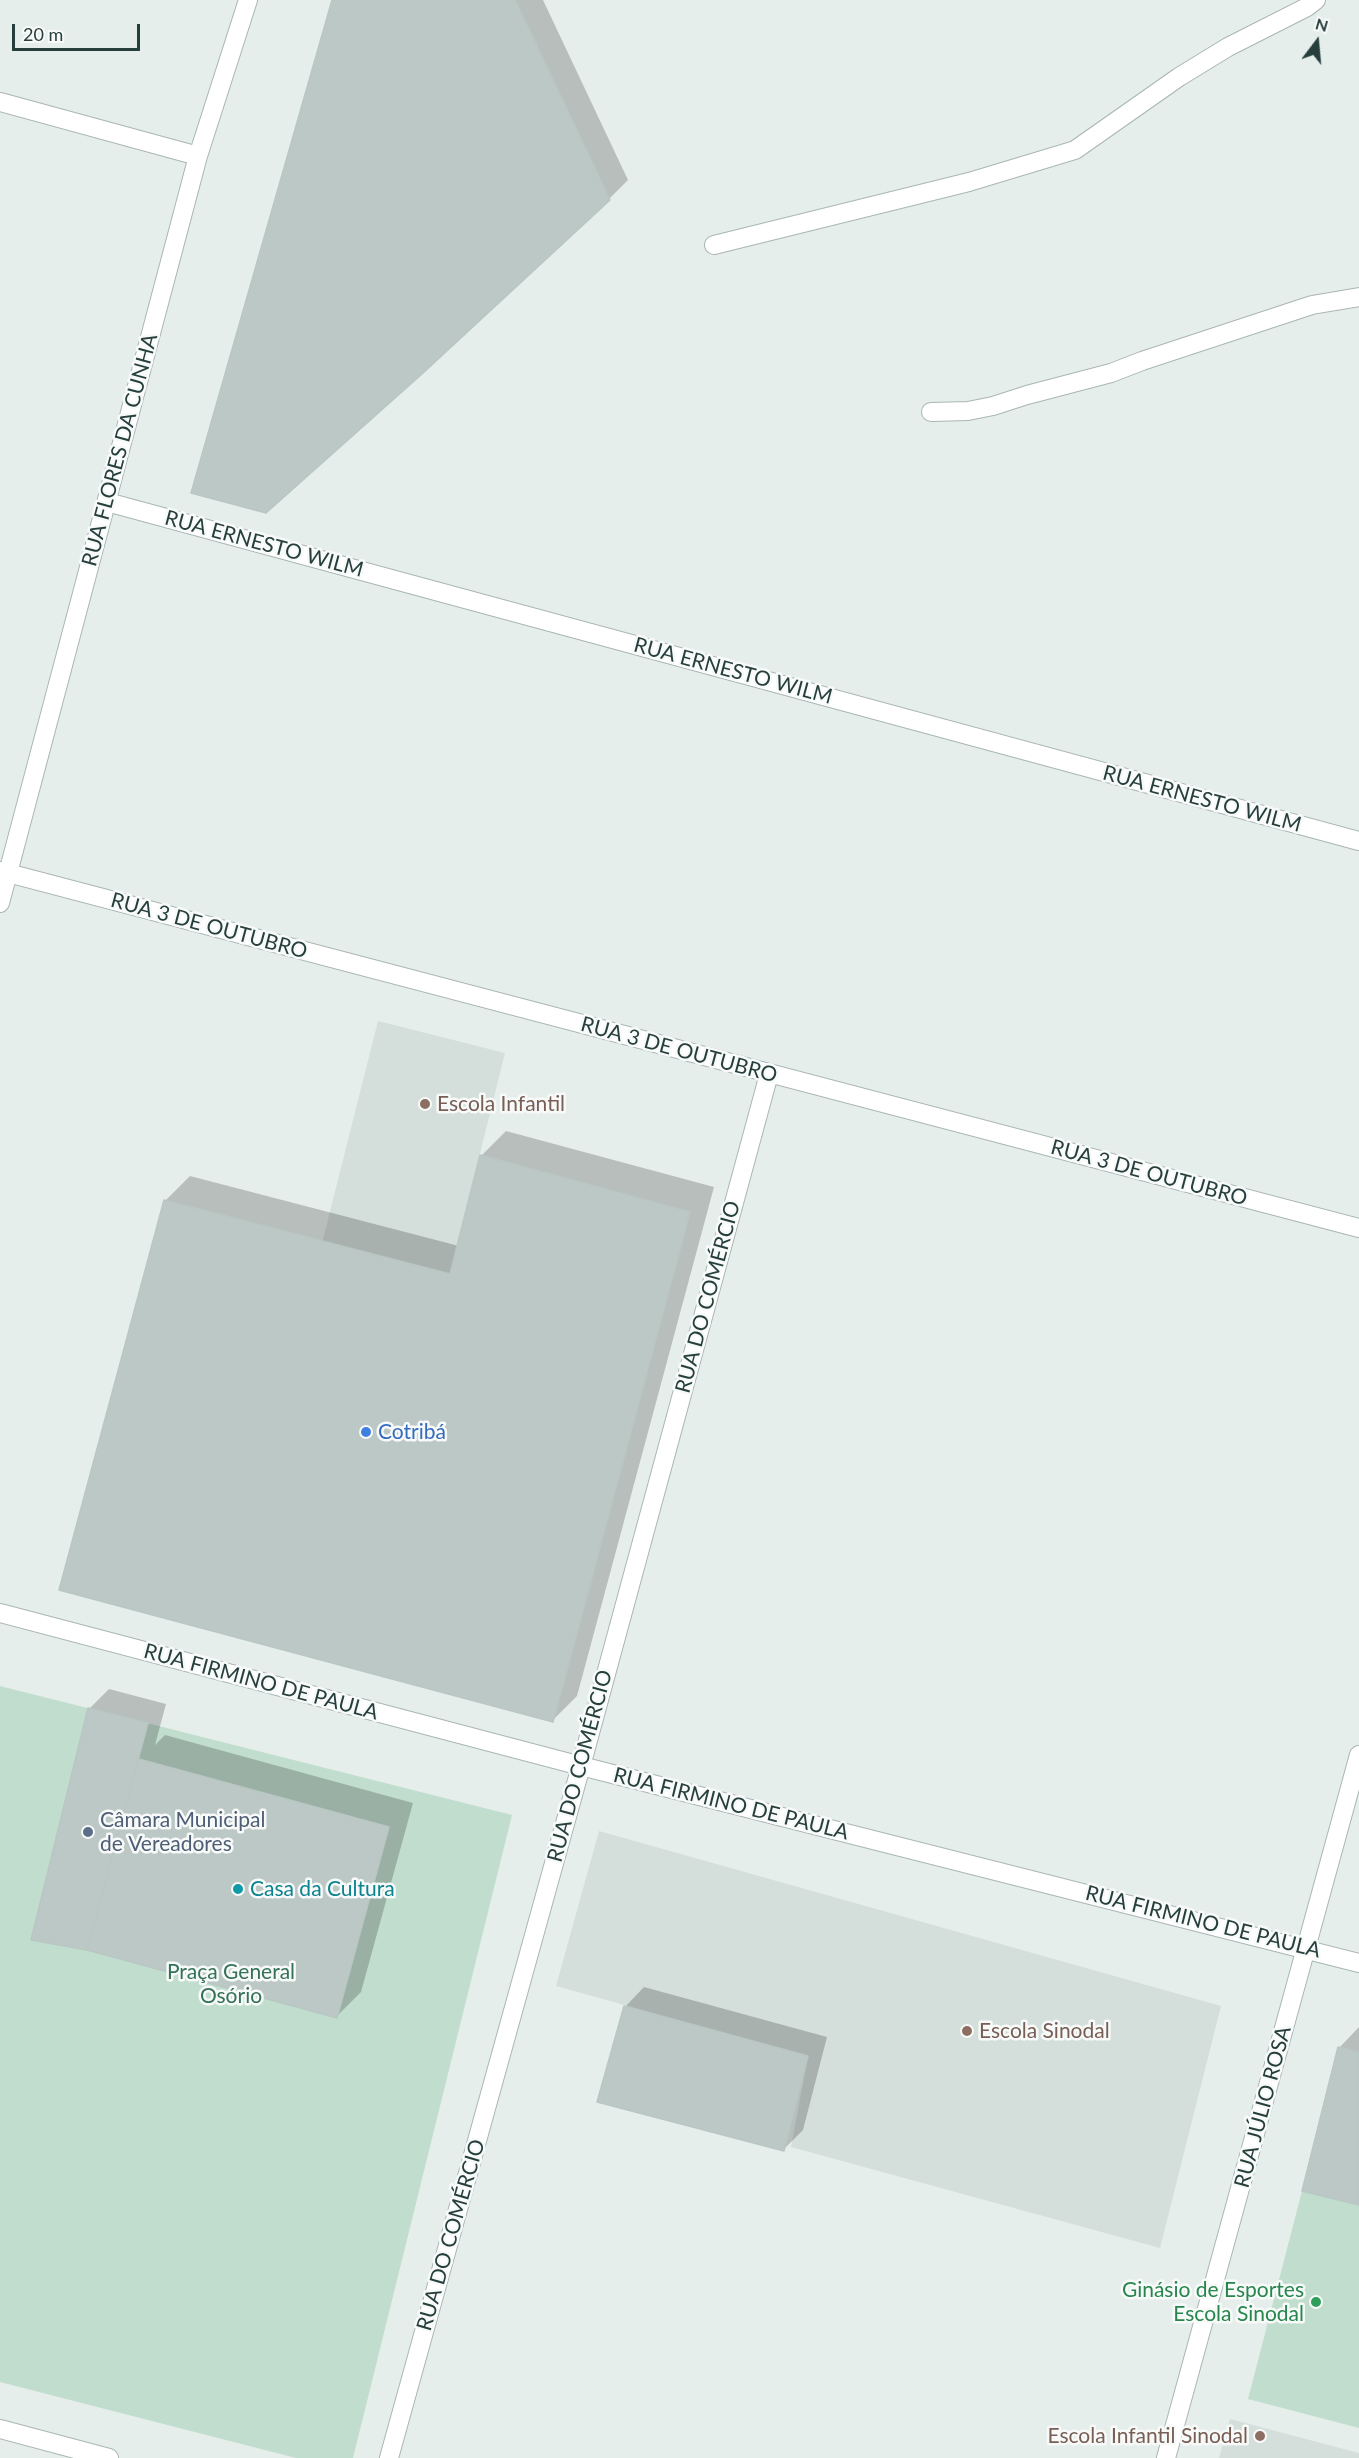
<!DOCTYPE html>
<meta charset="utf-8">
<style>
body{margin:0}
#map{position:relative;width:1359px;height:2458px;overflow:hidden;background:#e6eeec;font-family:Lato,sans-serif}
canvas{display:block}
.north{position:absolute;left:1287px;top:12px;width:60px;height:60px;-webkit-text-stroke:4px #f7faf9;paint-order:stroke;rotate:16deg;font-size:16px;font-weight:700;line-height:24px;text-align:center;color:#263f3d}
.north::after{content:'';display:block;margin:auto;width:21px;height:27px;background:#263f3d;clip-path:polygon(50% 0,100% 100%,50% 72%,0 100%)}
.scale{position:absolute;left:12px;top:24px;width:128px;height:27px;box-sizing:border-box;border:3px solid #263f3d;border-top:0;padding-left:8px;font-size:18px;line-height:21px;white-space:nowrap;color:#263f3d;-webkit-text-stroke:4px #f7faf9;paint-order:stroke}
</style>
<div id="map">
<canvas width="1359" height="2458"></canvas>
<div class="north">N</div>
<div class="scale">20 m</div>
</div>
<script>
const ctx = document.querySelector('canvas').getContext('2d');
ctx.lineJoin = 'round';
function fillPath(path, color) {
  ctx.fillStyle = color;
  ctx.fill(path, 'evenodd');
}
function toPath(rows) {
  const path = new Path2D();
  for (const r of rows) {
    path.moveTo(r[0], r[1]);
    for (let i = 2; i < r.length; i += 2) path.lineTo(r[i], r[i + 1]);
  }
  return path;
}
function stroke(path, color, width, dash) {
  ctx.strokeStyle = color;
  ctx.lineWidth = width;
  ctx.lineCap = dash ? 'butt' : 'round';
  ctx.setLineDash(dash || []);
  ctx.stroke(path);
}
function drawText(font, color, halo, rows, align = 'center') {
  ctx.font = font + ' Lato,sans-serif';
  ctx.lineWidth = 5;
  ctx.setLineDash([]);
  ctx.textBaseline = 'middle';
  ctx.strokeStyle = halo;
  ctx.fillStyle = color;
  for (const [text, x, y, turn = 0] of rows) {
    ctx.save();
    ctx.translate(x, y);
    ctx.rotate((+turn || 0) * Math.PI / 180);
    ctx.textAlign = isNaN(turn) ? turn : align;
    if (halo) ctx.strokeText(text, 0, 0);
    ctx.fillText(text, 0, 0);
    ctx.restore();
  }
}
fillPath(toPath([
 [378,1021,505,1053,450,1274,322,1243],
 [599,1831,1221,2006,1160,2248,791,2147,808,2056,556,1986],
 [1230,2419,1359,2453,1359,2458,1219,2458]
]), '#d4dedb');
fillPath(toPath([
 [0,1686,512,1815,353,2458,296,2458,0,2382],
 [1302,2191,1359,2205,1359,2428,1248,2399]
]), '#c1ddce');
fillPath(toPath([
 [334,0,543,0,628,180,609,199],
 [506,1131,714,1187,577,1696,552,1721,165,1201,190,1176,459,1246,481,1156],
 [109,1689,166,1704,155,1745,165,1735,413,1803,361,1992,336,2017,87,1948,90,1708],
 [644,1987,827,2037,803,2130,784,2149,625,2007],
 [1359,2027,1359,2204,1339,2048]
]), '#0003');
const building = toPath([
 [332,0,515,0,610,200,422,374,266,513,191,493,332,0],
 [480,1155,690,1212,553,1722,59,1590,164,1200,450,1274,480,1155],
 [88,1708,148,1723,87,1950,31,1940,88,1708],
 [139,1759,389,1827,337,2018,87,1950,139,1759],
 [624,2006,808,2056,784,2151,597,2102,624,2006],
 [1338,2047,1359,2052,1359,2205,1302,2191,1338,2047]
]);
fillPath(building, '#bcc8c5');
stroke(building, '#b9c7c4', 1.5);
const street = toPath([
 [0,102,198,156],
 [714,245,969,182,1075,150,1179,77,1228,47,1307,7,1316,0],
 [931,412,968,411,993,406,1027,395,1111,373,1142,361,1312,305,1359,297],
 [107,502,1359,841],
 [0,871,1359,1228],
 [0,903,198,156,248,0],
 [0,1613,581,1766,1359,1963],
 [0,2429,109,2458],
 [389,2458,581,1766,769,1074],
 [1166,2458,1359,1755]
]);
stroke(street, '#a9b6b4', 20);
stroke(street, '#fff', 18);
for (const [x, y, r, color] of [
 [425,1104,6,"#8d6e63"],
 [366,1432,6,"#3f7fe0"],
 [88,1832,6,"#5c6f8a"],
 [238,1889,6,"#0f9aa8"],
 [967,2031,6,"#8d6e63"],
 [1316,2302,6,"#2e9e5b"],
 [1260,2436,6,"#8d6e63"]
]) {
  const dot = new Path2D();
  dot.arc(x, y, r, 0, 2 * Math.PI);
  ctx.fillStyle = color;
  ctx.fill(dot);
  stroke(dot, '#f7faf9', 2);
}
drawText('21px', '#263f3d', '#f7faf9', [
 ["RUA FLORES DA CUNHA",120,450,-75],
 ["RUA ERNESTO WILM",264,544,15],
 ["RUA ERNESTO WILM",733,671,15],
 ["RUA ERNESTO WILM",1202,799,15],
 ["RUA 3 DE OUTUBRO",209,926,15],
 ["RUA 3 DE OUTUBRO",679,1050,15],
 ["RUA 3 DE OUTUBRO",1149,1173,15],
 ["RUA DO COMÉRCIO",708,1297,-75],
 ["RUA FIRMINO DE PAULA",261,1682,15],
 ["RUA DO COMÉRCIO",580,1766,-75],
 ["RUA FIRMINO DE PAULA",731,1804,14],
 ["RUA FIRMINO DE PAULA",1203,1922,14],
 ["RUA JÚLIO ROSA",1263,2107,-75],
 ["RUA DO COMÉRCIO",451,2235,-74]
]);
drawText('21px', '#785e54', '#f7faf9', [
 ["Escola Infantil",437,1104],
 ["Escola Sinodal",979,2031],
 ["Escola Infantil Sinodal",1248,2436,"right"]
], 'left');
drawText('21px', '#366cbe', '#f7faf9', [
 ["Cotribá",378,1432]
], 'left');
drawText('21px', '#4e5e75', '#f7faf9', [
 ["Câmara Municipal",100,1820],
 ["de Vereadores",100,1844]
], 'left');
drawText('21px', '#0d838f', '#f7faf9', [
 ["Casa da Cultura",250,1889]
], 'left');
drawText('21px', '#347258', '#f7faf9', [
 ["Praça General",231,1972],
 ["Osório",231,1996]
]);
drawText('21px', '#27864d', '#f7faf9', [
 ["Ginásio de Esportes",1304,2290],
 ["Escola Sinodal",1304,2314]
], 'right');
</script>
